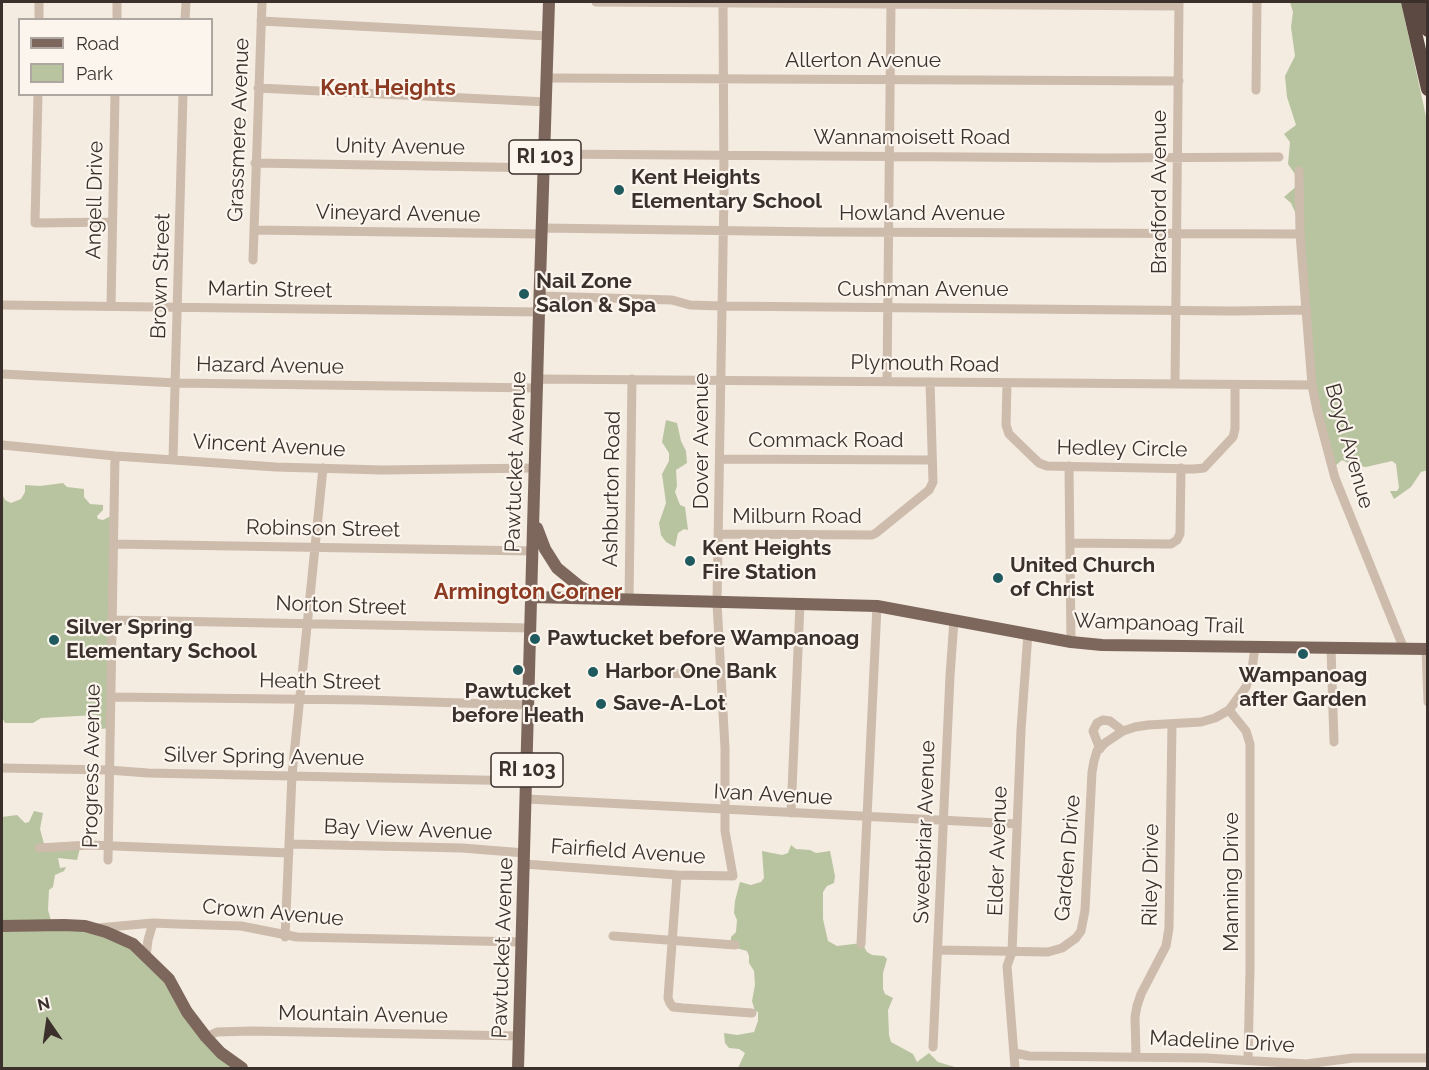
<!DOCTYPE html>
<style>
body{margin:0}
#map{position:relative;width:1429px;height:1070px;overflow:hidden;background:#f4ebe1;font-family:Raleway,sans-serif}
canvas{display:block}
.frame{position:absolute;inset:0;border:3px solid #3b302b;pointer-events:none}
.legend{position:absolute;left:18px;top:18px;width:195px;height:78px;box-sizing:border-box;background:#fbf5ee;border:2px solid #aea6a0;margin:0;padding:8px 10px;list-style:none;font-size:18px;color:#3b302b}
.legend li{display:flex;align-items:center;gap:12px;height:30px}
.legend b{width:30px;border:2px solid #aea6a0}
.north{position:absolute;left:18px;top:992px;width:60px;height:60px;-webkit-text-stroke:4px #fbf5ee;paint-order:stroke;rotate:347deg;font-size:16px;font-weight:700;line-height:24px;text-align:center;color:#3b302b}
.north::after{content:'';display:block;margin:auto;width:21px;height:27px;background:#3b302b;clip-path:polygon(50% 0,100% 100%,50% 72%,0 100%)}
</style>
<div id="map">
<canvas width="1429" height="1070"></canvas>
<div class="frame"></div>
<ul class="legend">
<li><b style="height:8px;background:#7d675c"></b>Road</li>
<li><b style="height:16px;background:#b8c4a0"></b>Park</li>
</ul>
<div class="north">N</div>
</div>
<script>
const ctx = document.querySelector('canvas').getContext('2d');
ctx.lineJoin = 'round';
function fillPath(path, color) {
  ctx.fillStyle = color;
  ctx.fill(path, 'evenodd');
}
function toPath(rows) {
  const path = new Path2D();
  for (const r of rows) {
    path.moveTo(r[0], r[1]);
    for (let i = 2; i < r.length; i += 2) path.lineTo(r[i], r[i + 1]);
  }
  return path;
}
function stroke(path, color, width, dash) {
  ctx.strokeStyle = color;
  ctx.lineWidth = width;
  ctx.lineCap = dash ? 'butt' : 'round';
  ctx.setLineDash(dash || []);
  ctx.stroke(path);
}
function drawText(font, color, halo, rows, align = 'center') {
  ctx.font = font + ' Raleway,sans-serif';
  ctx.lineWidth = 4.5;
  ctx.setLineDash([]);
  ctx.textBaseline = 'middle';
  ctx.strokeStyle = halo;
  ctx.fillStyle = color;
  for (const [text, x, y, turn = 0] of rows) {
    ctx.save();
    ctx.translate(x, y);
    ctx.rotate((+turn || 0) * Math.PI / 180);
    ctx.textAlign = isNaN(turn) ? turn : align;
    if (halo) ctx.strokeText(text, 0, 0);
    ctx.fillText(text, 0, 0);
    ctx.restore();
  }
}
fillPath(toPath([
 [1290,2,1401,2,1427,121,1428,470,1421,472,1411,487,1394,499,1390,491,1397,491,1399,488,1396,464,1392,461,1366,467,1352,465,1342,460,1334,467,1310,387,1296,214,1291,203,1284,197,1298,185,1297,177,1288,164,1290,142,1284,134,1296,125,1287,97,1285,76,1295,56,1291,27,1293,12],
 [666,420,677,423,681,441,686,451,687,463,676,470,677,486,675,492,680,505,685,507,688,530,684,529,678,533,675,547,666,542,661,535,659,523,666,503,662,474,669,461,669,453,662,442],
 [63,483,67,487,84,489,84,497,90,504,103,505,103,510,97,516,98,519,103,520,113,515,110,728,101,729,100,718,96,715,41,718,33,723,5,723,2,717,2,494,5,500,11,503,21,499,25,492,25,485,40,486],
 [34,811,43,813,40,829,44,844,80,848,77,860,58,858,60,868,66,867,64,871,55,875,53,887,49,890,48,910,52,924,132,943,180,1000,242,1068,2,1068,2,817,17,815,25,823,29,822],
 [791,845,796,849,810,850,816,853,830,851,835,876,834,883,827,886,823,892,823,919,828,941,837,946,862,943,867,952,872,955,884,956,887,959,883,973,883,989,885,994,893,998,888,1010,889,1035,891,1042,913,1054,917,1062,929,1053,938,1062,958,1068,738,1068,745,1053,739,1049,729,1048,725,1043,724,1033,737,1035,754,1032,758,1021,758,1012,755,1011,752,1001,755,985,754,971,749,963,749,956,747,951,736,948,731,944,731,937,736,932,737,920,734,913,735,901,740,882,751,885,761,882,764,878,762,851,782,855,788,853]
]), '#b8c4a0');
stroke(toPath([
 [596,2,1179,6],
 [39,20,39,2],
 [117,20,117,2],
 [185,20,186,2],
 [261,21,548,36],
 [548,78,1179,81],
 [258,88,547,102],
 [1256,90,1257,2],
 [38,94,35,223,112,222],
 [545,154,1103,158,1279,157],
 [255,163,545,168],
 [1299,171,1300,234,1312,385,1317,410,1335,478,1404,649],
 [543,228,822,232,1300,234],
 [254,230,542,234],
 [253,260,262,2],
 [540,296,672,300,690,305,721,306,1232,311,1307,310],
 [2,305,539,312],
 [111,306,115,94],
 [2,374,177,383,538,388],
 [538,379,1312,385],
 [887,381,891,2],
 [1007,383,1006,425,1009,434,1039,463,1047,466,1194,469,1204,468,1233,437,1235,429,1235,385],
 [1175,384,1179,2],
 [2,445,115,456,276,467,382,470,535,468],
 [173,459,183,94],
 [720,459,931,460],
 [1069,466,1071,642],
 [719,534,872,535,876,533,929,490,933,482,930,382],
 [1070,543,1171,544,1177,540,1180,534,1181,468],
 [114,544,532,551],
 [629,600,632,379],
 [113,620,531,628],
 [1331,648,1334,742],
 [1426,649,1428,702],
 [640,673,721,674],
 [111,697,363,700,529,705],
 [1229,710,1246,731,1250,744,1250,969,1248,1060],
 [1100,749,1093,731,1097,723,1103,720,1110,721,1123,731,1135,727,1148,725,1201,722,1215,718,1229,710,1246,687,1252,669,1255,647],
 [2,768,108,770,148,773,527,781],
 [527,799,1017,824],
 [791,813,800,604],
 [290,844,462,848,525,853],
 [39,848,90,845,289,853],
 [108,860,115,456],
 [524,864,677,875,733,876,725,831,725,748,717,603,724,191,723,2],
 [677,875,668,998,670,1003,673,1007,683,1008,752,1013],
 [98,928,153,923,177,924,241,926,297,937,522,942],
 [613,936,735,945],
 [285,937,292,775,323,468],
 [861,944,877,606],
 [939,950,1048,952,1062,948,1076,938,1081,931,1085,910,1092,772,1094,761,1097,751,1105,743,1123,731],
 [146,957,148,940,153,923],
 [206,1037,217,1032,252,1031,520,1036],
 [933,1047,950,676,954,620],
 [1015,1053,1029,1056,1206,1058,1306,1064,1353,1058,1428,1058],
 [1136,1056,1135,1017,1137,1006,1141,994,1166,946,1169,928,1172,724],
 [1015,1068,1007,966,1012,952,1021,730,1028,633]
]), '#cdbbac', 9);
stroke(toPath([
 [537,528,545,549,557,568,579,586,599,596],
 [532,597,877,606,1071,642,1102,645,1428,649],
 [2,926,64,925,85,926,106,932,133,944,169,979,187,1012,206,1037,221,1053,242,1068],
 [518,1068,539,312,549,2]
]), '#7d675c', 12);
stroke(toPath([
 [1408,2,1428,89],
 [1421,2,1428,30]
]), '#5c4a42', 14);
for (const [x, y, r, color] of [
 [619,190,6,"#1f5a5e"],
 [524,294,6,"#1f5a5e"],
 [690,561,6,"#1f5a5e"],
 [998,578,6,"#1f5a5e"],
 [535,639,6,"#1f5a5e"],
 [54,640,6,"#1f5a5e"],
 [1303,654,6,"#1f5a5e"],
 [518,670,6,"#1f5a5e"],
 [593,672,6,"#1f5a5e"],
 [601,704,6,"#1f5a5e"]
]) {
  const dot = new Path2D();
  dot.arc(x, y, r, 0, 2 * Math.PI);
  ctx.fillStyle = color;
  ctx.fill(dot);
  stroke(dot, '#fbf5ee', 2);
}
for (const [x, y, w] of [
 [545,157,72],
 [527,770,72]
]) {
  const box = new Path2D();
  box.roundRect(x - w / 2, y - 17, w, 34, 4.5);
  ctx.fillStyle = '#fbf5ee';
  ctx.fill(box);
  stroke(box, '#3b302b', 1.5);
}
drawText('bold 20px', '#3b302b', null, [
 ["RI 103",545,157],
 ["RI 103",527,770]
]);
drawText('21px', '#3b302b', '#fbf5ee', [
 ["Allerton Avenue",863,61],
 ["Grassmere Avenue",239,130,-88],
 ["Wannamoisett Road",912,138],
 ["Unity Avenue",400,147,1],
 ["Bradford Avenue",1160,192,-90],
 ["Angell Drive",95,200,-89],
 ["Vineyard Avenue",398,214,1],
 ["Howland Avenue",922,214],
 ["Brown Street",161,276,-88],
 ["Martin Street",270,290,1],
 ["Cushman Avenue",923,290],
 ["Plymouth Road",925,364,1],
 ["Hazard Avenue",270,366,1],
 ["Dover Avenue",702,441,-90],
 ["Commack Road",826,441],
 ["Vincent Avenue",269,446,3],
 ["Boyd Avenue",1349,446,74],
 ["Hedley Circle",1122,449,1],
 ["Pawtucket Avenue",516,462,-88],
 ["Ashburton Road",612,489,-89],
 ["Milburn Road",797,517],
 ["Robinson Street",323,529,1],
 ["Norton Street",341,606,2],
 ["Wampanoag Trail",1159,624,2],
 ["Heath Street",320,682,1],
 ["Silver Spring Avenue",264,757,1],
 ["Progress Avenue",92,766,-89],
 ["Ivan Avenue",773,795,3],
 ["Bay View Avenue",408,830,2],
 ["Sweetbriar Avenue",925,832,-88],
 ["Elder Avenue",998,851,-88],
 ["Fairfield Avenue",628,852,4],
 ["Garden Drive",1068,858,-85],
 ["Riley Drive",1151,875,-89],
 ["Manning Drive",1232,882,-90],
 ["Crown Avenue",273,913,5],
 ["Pawtucket Avenue",503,948,-88],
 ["Mountain Avenue",363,1015,1],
 ["Madeline Drive",1222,1042,3]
]);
drawText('bold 21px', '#3b302b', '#fbf5ee', [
 ["Kent Heights",631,178],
 ["Elementary School",631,202],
 ["Nail Zone",536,282],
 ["Salon & Spa",536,306],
 ["Kent Heights",702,549],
 ["Fire Station",702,573],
 ["United Church",1010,566],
 ["of Christ",1010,590],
 ["Silver Spring",66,628],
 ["Elementary School",66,652],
 ["Pawtucket before Wampanoag",547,639],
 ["Harbor One Bank",605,672],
 ["Wampanoag",1303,676,"center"],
 ["after Garden",1303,700,"center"],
 ["Pawtucket",518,692,"center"],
 ["before Heath",518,716,"center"],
 ["Save-A-Lot",613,704]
], 'left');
drawText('bold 22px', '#8c3b22', '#fbf5ee', [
 ["Kent Heights",388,88],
 ["Armington Corner",528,592]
]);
</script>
